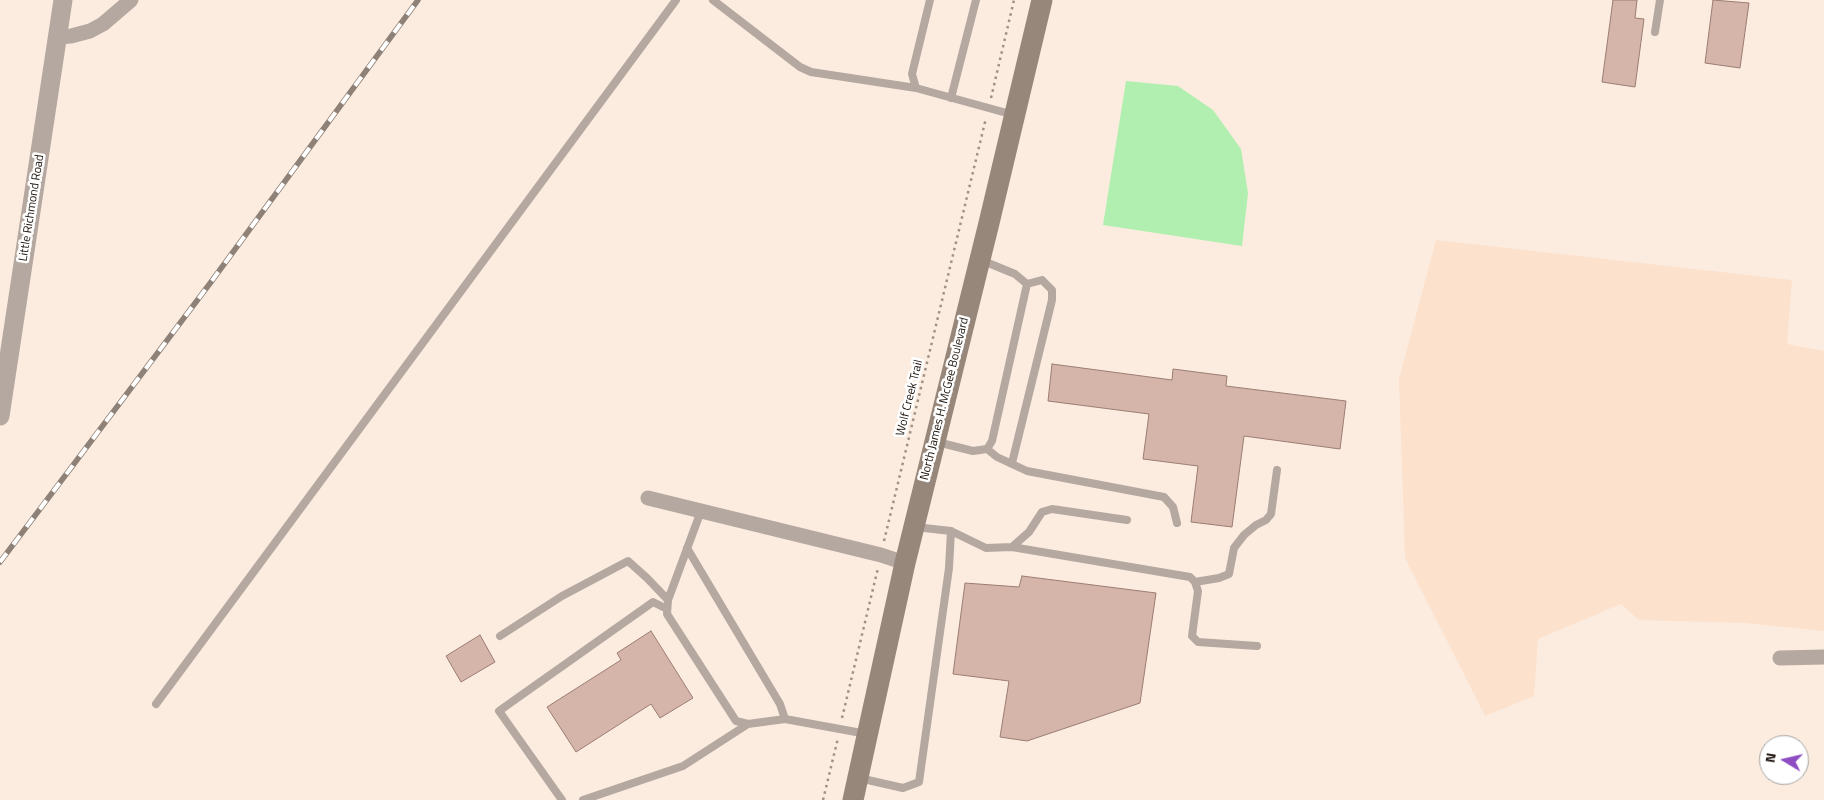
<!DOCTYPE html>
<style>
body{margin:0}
#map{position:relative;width:1824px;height:800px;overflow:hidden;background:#fcecdf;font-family:"Titillium Web",sans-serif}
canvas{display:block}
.north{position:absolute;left:1759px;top:735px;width:50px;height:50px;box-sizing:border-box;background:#fff;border:1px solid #a5a19e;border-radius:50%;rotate:279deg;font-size:14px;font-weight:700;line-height:20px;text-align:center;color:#1e140d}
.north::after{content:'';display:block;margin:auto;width:18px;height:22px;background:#8e4dc2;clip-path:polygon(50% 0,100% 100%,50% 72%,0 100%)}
</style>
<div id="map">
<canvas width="1824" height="800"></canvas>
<div class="north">N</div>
</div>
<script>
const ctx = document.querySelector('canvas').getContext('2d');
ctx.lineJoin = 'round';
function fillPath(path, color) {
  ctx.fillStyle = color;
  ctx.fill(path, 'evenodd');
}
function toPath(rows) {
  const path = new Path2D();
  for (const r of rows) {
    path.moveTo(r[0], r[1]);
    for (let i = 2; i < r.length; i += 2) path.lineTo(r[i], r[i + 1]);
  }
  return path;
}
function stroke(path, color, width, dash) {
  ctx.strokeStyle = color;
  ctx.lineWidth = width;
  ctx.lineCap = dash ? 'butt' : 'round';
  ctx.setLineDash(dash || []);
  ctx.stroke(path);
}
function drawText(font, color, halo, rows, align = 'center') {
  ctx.font = font + ' "Titillium Web",sans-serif';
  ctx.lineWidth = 5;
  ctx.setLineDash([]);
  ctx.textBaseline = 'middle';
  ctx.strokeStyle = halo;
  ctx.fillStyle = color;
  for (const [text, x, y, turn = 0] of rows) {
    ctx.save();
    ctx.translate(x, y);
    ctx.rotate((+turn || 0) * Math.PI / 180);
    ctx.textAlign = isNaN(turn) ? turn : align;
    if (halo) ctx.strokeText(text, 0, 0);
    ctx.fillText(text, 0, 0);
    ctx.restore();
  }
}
fillPath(toPath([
 [1436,240,1792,280,1787,344,1824,351,1824,631,1744,623,1639,620,1621,604,1538,639,1534,696,1485,716,1405,558,1399,379]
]), '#fce1cd');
fillPath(toPath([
 [1126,81,1178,86,1213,110,1241,149,1248,193,1242,246,1103,225]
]), '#b0efaf');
const building = toPath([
 [1613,0,1637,0,1635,18,1644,19,1635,87,1602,82,1613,0],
 [1713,0,1749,3,1740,68,1705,63,1713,0],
 [1052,364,1172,380,1173,369,1227,376,1226,386,1346,401,1340,449,1244,436,1232,527,1191,522,1198,466,1143,459,1149,414,1048,401,1052,364],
 [1022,576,1156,593,1140,703,1027,741,1000,737,1009,681,953,674,965,583,1019,587,1022,576],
 [651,631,693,698,660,718,651,704,576,752,547,707,621,660,617,653,651,631],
 [480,635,495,662,461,682,446,656,480,635]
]);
fillPath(building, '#d5b5aa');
stroke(building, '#9b7c73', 1);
stroke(toPath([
 [991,98,1014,0],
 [884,541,986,118],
 [842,718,878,568],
 [823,800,838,738]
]), '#9e9186', 2.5, [2.5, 4]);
stroke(toPath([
 [713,0,800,67,811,72,916,88],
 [930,0,912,74,916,88,1014,115],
 [1655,32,1660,0],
 [951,98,976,0],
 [981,260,1015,274,1027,284],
 [937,442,973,451,987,449,992,441,1027,284],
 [987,449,997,457,1027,471,1164,497,1173,507,1177,523],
 [1012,463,1052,300,1052,290,1042,280,1027,284],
 [701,511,668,600,667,614,736,721,748,724,785,719,867,734],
 [915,527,951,531,986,548,1012,547,1190,577,1195,582,1198,591,1192,636,1198,642,1257,646],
 [1012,547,1029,532,1042,512,1052,509,1127,520],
 [687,548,780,704,785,719],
 [1195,582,1219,578,1229,574,1234,548,1244,535,1256,525,1266,520,1271,514,1277,470],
 [500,636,562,596,628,561,647,578,668,600],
 [156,704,676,0],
 [859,778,903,788,919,782,949,568,951,531],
 [562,800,499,711,653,602,667,609],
 [583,800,683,766,748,724]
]), '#b4a8a0', 8);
stroke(toPath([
 [58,37,71,36,90,31,103,24,131,0],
 [648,498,881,555,905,563],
 [1780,658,1824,657]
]), '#b4a8a0', 15);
stroke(toPath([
 [0,416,63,0]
]), '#b4a8a0', 19);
stroke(toPath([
 [853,800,905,563,989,223,1042,0]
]), '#97867a', 21);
const rail = toPath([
 [0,562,211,282,418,0]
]);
stroke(rail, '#8e8177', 5.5);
stroke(rail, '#fff', 4, [11]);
drawText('12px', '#1e140d', '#fff', [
 ["Little Richmond Road",32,208,-81],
 ["Wolf Creek Trail",910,398,-76],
 ["North James H. McGee Boulevard",945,399,-76]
]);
</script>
